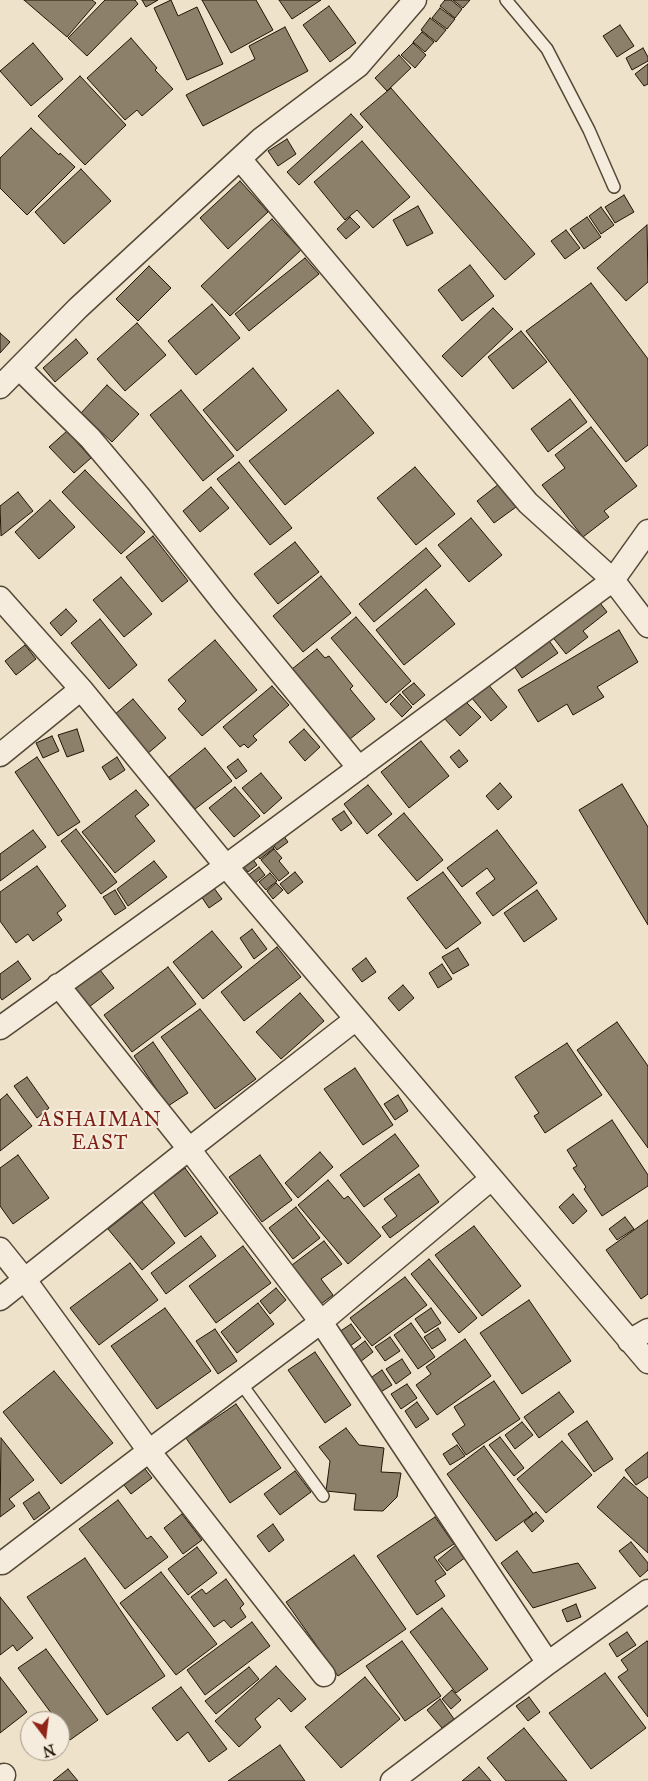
<!DOCTYPE html>
<style>
body{margin:0}
#map{position:relative;width:648px;height:1781px;overflow:hidden;background:#efe2ca;font-family:"IM FELL Great Primer",serif}
canvas{display:block}
.north{position:absolute;left:20px;top:1711px;width:50px;height:50px;box-sizing:border-box;background:#f5ecdd;border:1px solid #a09687;border-radius:50%;rotate:165deg;font-size:14px;font-weight:700;line-height:20px;text-align:center;color:#211505}
.north::after{content:'';display:block;margin:auto;width:18px;height:22px;background:#8f2418;clip-path:polygon(50% 0,100% 100%,50% 72%,0 100%)}
</style>
<div id="map">
<canvas width="648" height="1781"></canvas>
<div class="north">N</div>
</div>
<script>
const ctx = document.querySelector('canvas').getContext('2d');
ctx.lineJoin = 'round';
function fillPath(path, color) {
  ctx.fillStyle = color;
  ctx.fill(path, 'evenodd');
}
function toPath(rows) {
  const path = new Path2D();
  for (const r of rows) {
    path.moveTo(r[0], r[1]);
    for (let i = 2; i < r.length; i += 2) path.lineTo(r[i], r[i + 1]);
  }
  return path;
}
function stroke(path, color, width, dash) {
  ctx.strokeStyle = color;
  ctx.lineWidth = width;
  ctx.lineCap = dash ? 'butt' : 'round';
  ctx.setLineDash(dash || []);
  ctx.stroke(path);
}
function drawText(font, color, halo, rows, align = 'center') {
  ctx.font = font + ' "IM FELL Great Primer",serif';
  ctx.lineWidth = 4;
  ctx.setLineDash([]);
  ctx.textBaseline = 'middle';
  ctx.strokeStyle = halo;
  ctx.fillStyle = color;
  for (const [text, x, y, turn = 0] of rows) {
    ctx.save();
    ctx.translate(x, y);
    ctx.rotate((+turn || 0) * Math.PI / 180);
    ctx.textAlign = isNaN(turn) ? turn : align;
    if (halo) ctx.strokeText(text, 0, 0);
    ctx.fillText(text, 0, 0);
    ctx.restore();
  }
}
const building = toPath([
 [24,0,92,0,96,3,67,37,24,0],
 [105,0,135,0,138,4,87,56,68,38,105,0],
 [142,0,158,0,146,7,142,0],
 [171,0,178,16,197,7,223,64,187,80,154,8,171,0],
 [202,0,256,0,273,30,231,53,202,0],
 [279,0,321,0,292,19,279,0],
 [445,0,451,0,462,9,455,18,440,6,445,0],
 [453,0,470,0,463,8,453,0],
 [329,6,356,43,330,62,303,25,329,6],
 [440,8,455,19,447,29,432,18,440,8],
 [430,18,446,30,436,42,421,30,430,18],
 [620,25,634,46,617,57,603,36,620,25],
 [285,27,308,71,203,126,186,95,255,59,249,46,285,27],
 [422,32,434,42,425,52,413,42,422,32],
 [131,38,157,68,155,70,173,89,142,116,137,110,125,120,87,78,131,38],
 [33,43,63,79,31,106,0,71,33,43],
 [413,43,426,55,415,68,401,55,413,43],
 [643,48,648,57,648,61,632,70,626,58,643,48],
 [399,55,411,68,387,91,375,78,399,55],
 [648,64,648,84,644,86,635,74,648,64],
 [80,76,126,125,85,165,38,116,80,76],
 [391,88,535,254,505,280,360,114,391,88],
 [351,114,363,127,299,185,287,172,351,114],
 [31,128,59,155,60,153,75,167,27,215,0,188,0,158,31,128],
 [287,139,296,154,278,166,268,151,287,139],
 [362,141,410,197,373,228,357,210,345,220,314,182,362,141],
 [81,169,111,201,64,244,35,212,81,169],
 [240,181,268,212,228,249,200,218,240,181],
 [624,195,634,212,615,223,605,207,624,195],
 [418,206,433,233,407,246,393,220,418,206],
 [601,207,614,225,601,234,589,216,601,207],
 [350,217,360,227,346,239,337,229,350,217],
 [587,217,601,237,584,249,570,229,587,217],
 [272,219,301,250,230,316,201,286,272,219],
 [647,225,648,282,626,301,597,268,647,225],
 [566,230,580,248,565,259,551,241,566,230],
 [305,258,319,274,249,331,235,314,305,258],
 [470,265,494,296,462,321,438,290,470,265],
 [149,266,171,288,138,321,116,299,149,266],
 [591,283,648,359,648,445,626,462,526,331,591,283],
 [212,304,240,338,196,375,168,341,212,304],
 [493,308,513,329,462,377,442,356,493,308],
 [137,323,166,355,125,391,97,359,137,323],
 [521,331,547,362,513,389,488,357,521,331],
 [0,333,10,342,0,353,0,333],
 [76,339,88,353,55,382,43,368,76,339],
 [253,368,287,410,237,451,203,410,253,368],
 [107,385,139,414,112,442,81,413,107,385],
 [181,390,234,456,203,481,150,415,181,390],
 [338,390,374,433,285,505,249,461,338,390],
 [570,399,587,422,548,452,531,429,570,399],
 [591,427,637,486,604,511,609,517,583,537,542,485,565,468,555,455,591,427],
 [67,431,91,458,74,473,49,447,67,431],
 [239,462,292,528,270,545,217,479,239,462],
 [415,467,455,514,416,545,377,498,415,467],
 [85,470,145,532,121,554,62,492,85,470],
 [499,484,516,507,494,523,477,501,499,484],
 [211,487,229,508,200,532,183,511,211,487],
 [18,492,33,511,1,536,0,506,18,492],
 [50,500,75,527,39,559,15,532,50,500],
 [471,518,502,555,469,582,438,545,471,518],
 [153,536,188,581,162,602,126,557,153,536],
 [295,542,319,572,278,604,254,574,295,542],
 [426,548,441,566,374,622,359,604,426,548],
 [321,576,351,613,303,652,273,616,321,576],
 [121,577,152,614,124,637,93,600,121,577],
 [426,589,455,624,404,665,376,630,426,589],
 [597,599,607,612,583,631,588,637,566,654,551,635,597,599],
 [66,609,77,621,61,636,50,623,66,609],
 [356,617,411,681,386,703,331,638,356,617],
 [100,619,137,665,109,689,71,643,100,619],
 [619,630,638,662,597,687,604,697,573,715,567,704,538,722,518,690,619,630],
 [547,638,558,653,522,678,512,663,547,638],
 [215,640,257,690,202,736,178,709,186,701,168,680,215,640],
 [25,645,36,659,16,675,5,661,25,645],
 [317,649,325,658,329,656,353,686,350,689,375,719,345,743,287,673,317,649],
 [414,683,425,695,413,705,402,692,414,683],
 [487,683,507,707,491,721,471,697,487,683],
 [272,686,289,705,253,736,257,740,248,748,244,744,240,747,223,727,272,686],
 [400,694,412,707,402,717,390,704,400,694],
 [133,699,166,738,147,754,114,715,133,699],
 [464,700,481,717,460,736,444,718,464,700],
 [77,729,84,751,67,757,58,735,77,729],
 [304,729,320,747,305,761,289,742,304,729],
 [52,736,59,751,43,758,36,743,52,736],
 [421,741,449,776,409,808,381,772,421,741],
 [205,748,232,781,195,809,169,777,205,748],
 [459,750,468,761,459,768,450,757,459,750],
 [37,757,80,822,58,836,15,772,37,757],
 [117,757,125,770,110,780,102,767,117,757],
 [238,759,247,771,236,779,227,767,238,759],
 [261,773,282,798,264,814,242,788,261,773],
 [500,783,512,797,498,810,486,796,500,783],
 [622,784,648,827,648,925,579,810,622,784],
 [368,785,392,814,367,834,344,804,368,785],
 [235,787,260,816,234,837,209,808,235,787],
 [136,790,149,805,135,816,155,841,115,873,82,832,136,790],
 [344,811,352,823,341,831,332,819,344,811],
 [404,813,443,860,417,881,378,835,404,813],
 [76,829,117,882,101,894,61,841,76,829],
 [33,830,46,847,0,881,0,854,33,830],
 [497,830,537,883,493,916,476,893,495,879,487,868,462,887,447,868,497,830],
 [281,832,288,842,277,850,270,840,281,832],
 [267,839,274,848,260,859,253,851,267,839],
 [274,849,282,858,279,861,289,873,279,881,261,860,274,849],
 [249,854,257,865,248,872,239,861,249,854],
 [154,861,167,877,128,906,117,889,154,861],
 [37,866,66,906,57,913,62,920,33,941,28,934,16,943,0,921,0,892,37,866],
 [259,867,265,875,254,884,247,876,259,867],
 [295,872,303,882,288,894,280,884,295,872],
 [443,872,481,923,446,949,407,898,443,872],
 [270,873,277,881,266,890,259,882,270,873],
 [276,883,283,890,273,899,267,891,276,883],
 [211,884,222,899,209,908,199,893,211,884],
 [115,890,126,908,115,915,103,897,115,890],
 [537,890,557,919,524,942,504,913,537,890],
 [252,929,267,949,254,959,240,938,252,929],
 [212,931,242,967,203,999,173,962,212,931],
 [277,947,301,977,244,1021,221,992,277,947],
 [458,948,469,965,453,974,442,957,458,948],
 [366,958,376,972,362,982,352,969,366,958],
 [18,961,31,979,2,1000,0,997,0,974,18,961],
 [442,964,452,979,438,988,429,973,442,964],
 [168,967,196,1004,132,1052,104,1015,168,967],
 [100,970,114,988,89,1007,75,988,100,970],
 [403,985,414,998,399,1011,388,998,403,985],
 [300,993,324,1021,281,1059,256,1032,300,993],
 [200,1009,256,1079,215,1109,161,1037,200,1009],
 [617,1022,648,1066,648,1148,577,1050,617,1022],
 [153,1042,188,1093,168,1106,134,1056,153,1042],
 [567,1043,602,1095,545,1133,534,1116,539,1113,515,1077,567,1043],
 [355,1068,393,1125,363,1145,324,1089,355,1068],
 [27,1077,49,1108,37,1118,14,1086,27,1077],
 [7,1094,32,1126,0,1151,0,1100,7,1094],
 [398,1095,408,1111,395,1120,384,1104,398,1095],
 [612,1120,648,1175,648,1186,602,1216,584,1189,586,1187,573,1168,577,1166,567,1150,612,1120],
 [395,1134,419,1166,364,1207,340,1175,395,1134],
 [320,1152,333,1167,298,1198,285,1183,320,1152],
 [18,1155,49,1198,13,1224,0,1206,0,1168,18,1155],
 [260,1155,292,1200,262,1222,229,1177,260,1155],
 [185,1168,218,1213,185,1237,153,1192,185,1168],
 [419,1174,439,1202,390,1238,382,1227,397,1216,384,1199,419,1174],
 [328,1180,344,1199,348,1196,381,1236,348,1264,298,1205,328,1180],
 [573,1194,587,1211,573,1224,559,1207,573,1194],
 [142,1202,175,1243,142,1270,108,1229,142,1202],
 [296,1207,320,1238,293,1259,269,1228,296,1207],
 [625,1217,634,1229,617,1240,609,1229,625,1217],
 [648,1220,648,1294,641,1299,606,1250,648,1220],
 [474,1226,521,1286,482,1316,435,1255,474,1226],
 [201,1236,216,1256,166,1294,151,1273,201,1236],
 [324,1241,342,1264,321,1279,333,1295,317,1307,288,1268,324,1241],
 [243,1246,271,1283,216,1323,189,1286,243,1246],
 [429,1259,477,1318,459,1333,411,1274,429,1259],
 [130,1263,158,1300,99,1345,70,1308,130,1263],
 [405,1277,427,1305,372,1346,350,1318,405,1277],
 [276,1288,286,1300,270,1314,260,1301,276,1288],
 [529,1300,571,1361,522,1394,480,1333,529,1300],
 [258,1303,274,1324,237,1353,221,1332,258,1303],
 [165,1308,211,1371,157,1409,111,1346,165,1308],
 [431,1308,441,1323,425,1333,415,1319,431,1308],
 [411,1323,435,1357,418,1369,394,1335,411,1323],
 [351,1324,361,1338,346,1349,336,1334,351,1324],
 [438,1328,446,1340,432,1349,424,1337,438,1328],
 [215,1329,237,1361,218,1374,196,1341,215,1329],
 [390,1337,400,1351,385,1361,375,1347,390,1337],
 [465,1339,491,1376,437,1415,416,1385,431,1374,426,1367,465,1339],
 [365,1341,373,1352,360,1362,352,1351,365,1341],
 [315,1352,351,1405,325,1423,288,1370,315,1352],
 [402,1359,411,1373,396,1384,386,1369,402,1359],
 [382,1370,392,1385,376,1395,366,1381,382,1370],
 [54,1371,113,1443,61,1484,3,1412,54,1371],
 [494,1381,520,1419,466,1455,452,1434,465,1425,454,1407,494,1381],
 [407,1384,417,1398,401,1409,391,1394,407,1384],
 [559,1392,574,1412,539,1438,524,1417,559,1392],
 [417,1402,429,1419,416,1428,405,1411,417,1402],
 [236,1404,281,1468,230,1503,186,1438,236,1404],
 [587,1421,613,1459,594,1472,568,1434,587,1421],
 [522,1422,533,1435,515,1449,505,1435,522,1422],
 [346,1428,359,1445,384,1448,381,1472,401,1473,397,1497,383,1511,354,1510,356,1494,326,1491,330,1461,319,1447,346,1428],
 [500,1437,524,1468,514,1476,489,1445,500,1437],
 [1,1438,34,1480,9,1499,15,1506,0,1517,1,1438],
 [562,1441,592,1475,546,1513,517,1479,562,1441],
 [457,1445,465,1456,450,1465,443,1454,457,1445],
 [484,1446,533,1514,496,1541,447,1474,484,1446],
 [648,1452,648,1477,636,1485,625,1470,648,1452],
 [142,1465,152,1478,131,1494,121,1481,142,1465],
 [295,1471,311,1492,280,1515,264,1494,295,1471],
 [624,1477,648,1498,648,1553,597,1507,624,1477],
 [39,1492,50,1508,34,1520,23,1503,39,1492],
 [118,1500,147,1539,151,1536,168,1557,125,1589,79,1529,118,1500],
 [536,1512,544,1521,532,1532,524,1522,536,1512],
 [182,1514,202,1540,183,1554,164,1528,182,1514],
 [435,1517,454,1544,434,1557,446,1574,435,1581,445,1596,417,1615,377,1556,435,1517],
 [273,1524,284,1540,269,1552,257,1536,273,1524],
 [631,1542,648,1563,648,1570,640,1577,619,1551,631,1542],
 [456,1545,466,1557,447,1571,438,1560,456,1545],
 [197,1547,217,1573,188,1595,168,1569,197,1547],
 [517,1551,533,1573,578,1563,596,1588,533,1608,501,1563,517,1551],
 [354,1555,406,1629,338,1676,286,1602,354,1555],
 [85,1558,165,1676,107,1715,27,1597,85,1558],
 [161,1572,217,1644,176,1675,120,1603,161,1572],
 [226,1579,244,1604,240,1608,246,1617,231,1628,224,1620,214,1627,191,1597,202,1589,206,1594,226,1579],
 [0,1597,33,1638,17,1651,13,1645,0,1655,0,1597],
 [576,1604,581,1617,567,1622,562,1610,576,1604],
 [442,1608,488,1669,456,1693,410,1632,442,1608],
 [252,1622,270,1646,205,1695,187,1670,252,1622],
 [627,1632,636,1645,617,1657,609,1644,627,1632],
 [402,1641,441,1696,405,1721,366,1666,402,1641],
 [647,1641,648,1642,648,1717,618,1677,628,1670,621,1660,647,1641],
 [46,1649,98,1720,70,1740,60,1725,60,1721,57,1721,18,1668,46,1649],
 [276,1666,306,1699,291,1712,279,1698,255,1719,261,1727,239,1747,215,1721,276,1666],
 [249,1667,259,1679,216,1714,205,1701,249,1667],
 [605,1673,646,1728,591,1769,549,1713,605,1673],
 [0,1677,27,1712,0,1733,0,1677],
 [365,1677,400,1719,341,1768,305,1727,365,1677],
 [181,1687,227,1749,209,1762,188,1732,177,1741,152,1708,181,1687],
 [452,1690,461,1700,451,1709,442,1699,452,1690],
 [529,1697,540,1712,528,1721,516,1706,529,1697],
 [440,1699,454,1719,442,1728,427,1710,440,1699],
 [524,1728,567,1781,506,1781,487,1758,524,1728],
 [280,1745,305,1781,228,1781,280,1745],
 [479,1767,491,1781,462,1781,479,1767],
 [68,1769,78,1781,53,1781,68,1769]
]);
fillPath(building, '#8c806b');
stroke(building, '#211505', 1);
const lane = toPath([
 [506,0,547,49,589,130,614,187],
 [240,1382,323,1496]
]);
const street = toPath([
 [240,159,528,503,613,580,648,626],
 [19,368,90,438,139,496,225,605,359,768],
 [0,387,78,308,261,139,358,66,415,0],
 [0,598,81,689,226,866,648,1362],
 [0,755,81,689],
 [58,985,189,1149,321,1322,548,1663],
 [0,1028,226,866,613,580,648,531],
 [0,1249,25,1280,149,1451,324,1675],
 [0,1299,189,1149,356,1019],
 [629,1341,648,1330],
 [2,1563,149,1451,321,1322,491,1179],
 [0,1778,4,1775],
 [392,1781,548,1663,648,1591]
]);
stroke(lane, '#544836', 14);
stroke(street, '#544836', 25);
stroke(lane, '#f5ecdd', 11);
stroke(street, '#f5ecdd', 22);
ctx.letterSpacing = '1px';
drawText('20px', '#7a1f14', '#f5ecdd', [
 ["ASHAIMAN",100,1121],
 ["EAST",100,1144]
]);
ctx.letterSpacing = '0px';
</script>
